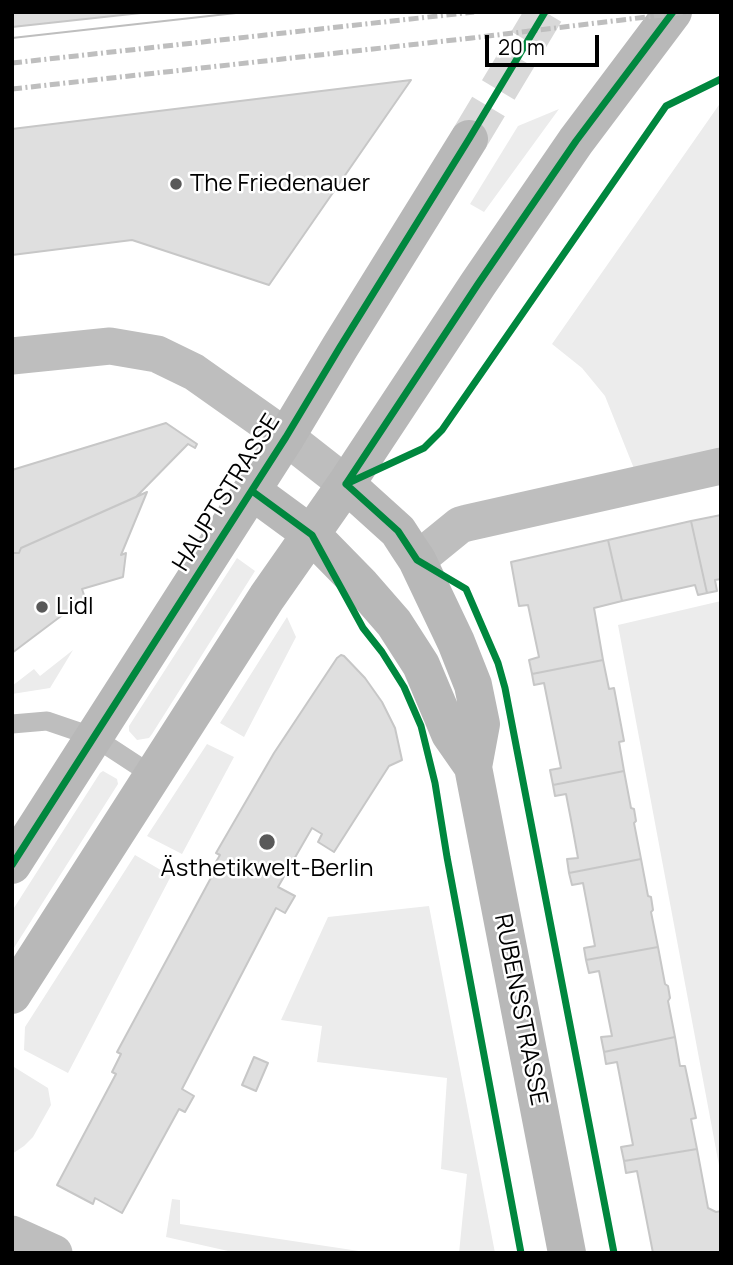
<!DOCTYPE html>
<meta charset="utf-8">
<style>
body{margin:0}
#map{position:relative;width:733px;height:1265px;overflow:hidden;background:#fff;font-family:Manrope,sans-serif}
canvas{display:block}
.frame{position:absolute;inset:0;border:14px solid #000;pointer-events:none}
.scale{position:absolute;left:485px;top:35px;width:114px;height:32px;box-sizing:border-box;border:4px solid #000;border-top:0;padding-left:9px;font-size:21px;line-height:24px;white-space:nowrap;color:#000;-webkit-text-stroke:5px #fff;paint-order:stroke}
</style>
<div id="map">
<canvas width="733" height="1265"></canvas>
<div class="frame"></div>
<div class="scale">20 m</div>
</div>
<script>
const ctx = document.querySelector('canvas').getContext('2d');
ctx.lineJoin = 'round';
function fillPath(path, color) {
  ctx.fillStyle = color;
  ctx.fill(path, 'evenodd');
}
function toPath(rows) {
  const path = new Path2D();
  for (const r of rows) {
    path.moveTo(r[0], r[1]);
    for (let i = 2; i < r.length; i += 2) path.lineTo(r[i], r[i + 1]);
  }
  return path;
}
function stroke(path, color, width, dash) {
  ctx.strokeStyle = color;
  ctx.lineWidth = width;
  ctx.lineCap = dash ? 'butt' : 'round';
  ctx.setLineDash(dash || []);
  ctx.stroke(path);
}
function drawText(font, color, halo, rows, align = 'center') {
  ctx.font = font + ' Manrope,sans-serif';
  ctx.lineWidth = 5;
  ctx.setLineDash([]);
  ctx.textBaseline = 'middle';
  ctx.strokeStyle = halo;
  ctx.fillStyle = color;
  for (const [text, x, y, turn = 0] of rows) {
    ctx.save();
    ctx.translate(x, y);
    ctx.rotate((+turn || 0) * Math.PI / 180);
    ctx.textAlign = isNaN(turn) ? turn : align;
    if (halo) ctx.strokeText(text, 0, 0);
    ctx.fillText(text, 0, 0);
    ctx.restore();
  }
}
fillPath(toPath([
 [721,102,721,451,635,471,605,396,582,368,552,344],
 [559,109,484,212,470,204,518,126],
 [237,558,255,571,152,734,149,738,137,740,129,731,129,726],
 [721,601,721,1176,618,625],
 [287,617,296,637,244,737,220,723],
 [73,650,50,688,12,694,12,686,34,669,40,676],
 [207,744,234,757,182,854,147,836],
 [103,771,117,779,118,784,12,951,12,911,100,773],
 [135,855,171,876,68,1073,24,1050,25,1027],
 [429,906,495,1253,459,1253,467,1174,441,1169,447,1078,317,1062,322,1026,281,1020,328,917],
 [14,1067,48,1088,51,1105,33,1137,24,1146,12,1154,12,1068],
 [172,1199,180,1200,180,1224,372,1253,237,1253,166,1237]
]), '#ececec');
const building = toPath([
 [12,12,150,12,12,27,12,12],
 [411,80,269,285,132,240,12,255,12,129,411,80],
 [166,423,197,444,195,448,188,444,136,497,21,548,19,553,12,553,12,470,166,423],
 [147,492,121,555,126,553,123,577,82,589,85,598,12,653,12,553,19,553,21,548,147,492],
 [721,515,721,579,715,580,717,591,707,593,691,521,721,515],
 [691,521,707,593,698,595,695,585,622,601,608,540,691,521],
 [608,540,622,601,594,608,603,660,532,674,529,660,539,657,528,605,519,606,511,562,608,540],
 [341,655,344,656,365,678,382,702,395,728,402,760,389,766,334,852,318,842,322,834,312,828,278,887,295,896,285,913,276,908,182,1089,194,1096,185,1112,179,1109,122,1213,95,1198,93,1204,57,1185,116,1074,112,1072,121,1054,117,1052,213,874,210,872,220,855,216,853,274,753,337,658,341,655],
 [603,660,609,689,614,688,624,741,619,742,624,771,553,785,550,770,561,768,544,683,534,685,532,674,603,660],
 [624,771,631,808,634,809,636,821,634,823,641,859,569,873,567,859,578,858,572,825,566,794,555,796,553,785,624,771],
 [641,859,648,896,651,897,653,910,651,912,658,947,586,960,584,948,595,946,583,883,572,885,569,873,641,859],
 [658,947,665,984,668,986,670,998,668,1001,675,1037,604,1052,601,1037,612,1036,599,971,589,973,586,960,658,947],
 [675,1037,680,1066,685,1066,696,1118,691,1119,697,1149,624,1161,621,1147,633,1145,617,1062,606,1064,604,1052,675,1037],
 [254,1057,268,1063,256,1091,242,1085,254,1057],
 [697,1149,708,1208,716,1212,721,1211,721,1253,653,1253,637,1171,626,1173,624,1161,697,1149]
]);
fillPath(building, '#dfdfdf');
stroke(building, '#c7c7c7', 2);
stroke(toPath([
 [469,139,545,12]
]), '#d9d9d9', 38, [38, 19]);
stroke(toPath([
 [12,724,47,721,94,737,152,775]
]), '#bebebe', 19);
stroke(toPath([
 [12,356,110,346,157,354,194,372,286,437,346,484],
 [417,560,460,525,467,523,721,466],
 [12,1234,54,1253]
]), '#bebebe', 37);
stroke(toPath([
 [346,484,398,531,409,548,417,560,456,642,473,685,481,724,473,767,567,1253],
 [252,491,312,535,360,584,394,623,421,665,450,734,473,767],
 [12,865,286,437,340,347,469,139],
 [12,995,267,597,346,484,478,284,576,141,673,12]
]), '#b8b8b8', 38);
stroke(toPath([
 [12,38,245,12]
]), '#bebebe', 2);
stroke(toPath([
 [12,63,474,12],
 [12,89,472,38,688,12]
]), '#bebebe', 5, [10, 3.5, 2, 3.5]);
stroke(toPath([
 [346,484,398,531,417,560,466,589,498,663,505,688,614,1253],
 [346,484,478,284,576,141,673,12],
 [346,484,424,448,442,430,666,106,721,79],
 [252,491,312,535,363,628,382,652,404,687,421,726,435,783,447,857,521,1253],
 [12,865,286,437,340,347,469,139,545,12]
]), '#00873e', 7);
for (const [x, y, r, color] of [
 [176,184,7,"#595959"],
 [42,607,7,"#595959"],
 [267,842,9,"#595959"]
]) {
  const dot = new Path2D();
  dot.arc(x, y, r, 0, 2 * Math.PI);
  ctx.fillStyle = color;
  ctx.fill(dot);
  stroke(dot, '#fff', 2.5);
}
drawText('24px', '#000', '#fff', [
 ["The Friedenauer",190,184],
 ["Lidl",56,607],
 ["Ästhetikwelt-Berlin",267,869,"center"]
], 'left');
drawText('24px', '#000', '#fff', [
 ["HAUPTSTRASSE",227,493,-58],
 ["RUBENSSTRASSE",520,1010,79]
]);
</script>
